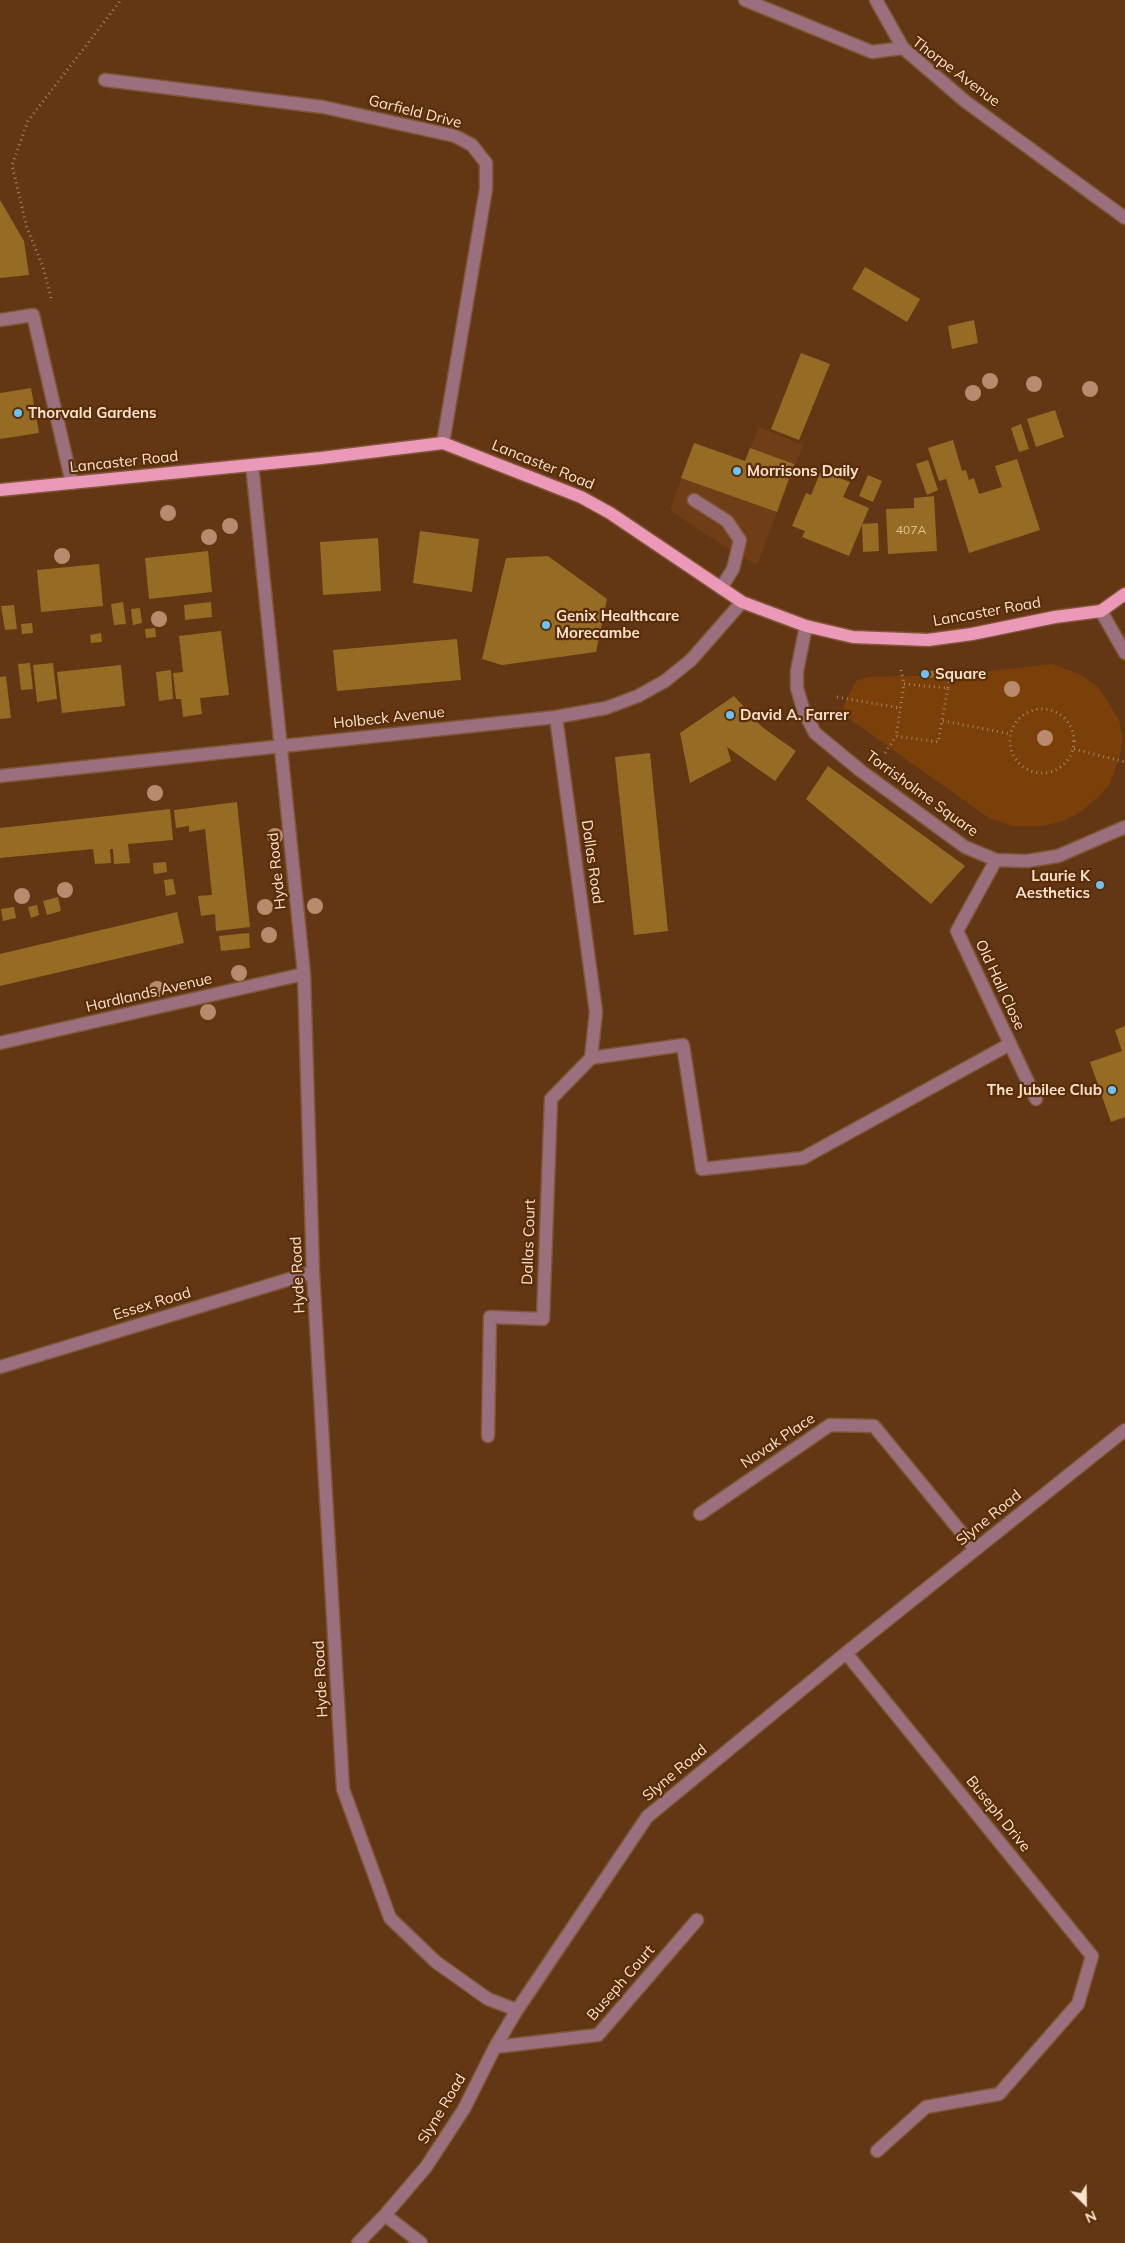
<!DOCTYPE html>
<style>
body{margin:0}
#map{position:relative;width:1125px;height:2243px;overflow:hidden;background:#643714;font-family:Mulish,sans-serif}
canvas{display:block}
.north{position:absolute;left:1060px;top:2178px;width:50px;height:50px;-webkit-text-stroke:4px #582d07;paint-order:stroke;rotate:157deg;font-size:14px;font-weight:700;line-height:20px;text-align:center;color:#fee2cf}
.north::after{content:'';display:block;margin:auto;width:18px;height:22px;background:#fee2cf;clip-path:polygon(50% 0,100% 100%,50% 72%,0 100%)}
</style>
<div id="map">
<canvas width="1125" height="2243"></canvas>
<div class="north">N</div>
</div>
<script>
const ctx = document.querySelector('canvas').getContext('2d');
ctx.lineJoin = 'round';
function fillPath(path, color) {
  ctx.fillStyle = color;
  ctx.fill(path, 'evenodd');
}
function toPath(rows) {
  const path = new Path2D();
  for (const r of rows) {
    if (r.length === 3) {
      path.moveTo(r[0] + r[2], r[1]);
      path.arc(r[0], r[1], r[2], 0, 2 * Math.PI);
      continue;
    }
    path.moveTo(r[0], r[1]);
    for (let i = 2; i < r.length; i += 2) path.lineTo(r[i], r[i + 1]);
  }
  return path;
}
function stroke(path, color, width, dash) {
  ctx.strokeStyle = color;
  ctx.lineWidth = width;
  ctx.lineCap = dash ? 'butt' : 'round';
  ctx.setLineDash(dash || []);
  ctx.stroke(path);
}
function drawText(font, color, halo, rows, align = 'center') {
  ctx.font = font + ' Mulish,sans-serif';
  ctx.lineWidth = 4.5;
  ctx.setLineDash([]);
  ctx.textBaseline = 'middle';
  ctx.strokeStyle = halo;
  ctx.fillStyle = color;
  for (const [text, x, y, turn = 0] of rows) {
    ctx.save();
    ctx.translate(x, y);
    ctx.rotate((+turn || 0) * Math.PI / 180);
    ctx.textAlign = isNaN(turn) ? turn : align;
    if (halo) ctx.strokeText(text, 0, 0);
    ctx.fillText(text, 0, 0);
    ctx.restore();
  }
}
fillPath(toPath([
 [759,427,803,445,757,565,710,537,670,510,694,443,745,461]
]), '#703e16');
fillPath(toPath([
 [1052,664,1081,675,1099,688,1119,720,1122,737,1121,752,1110,784,1097,798,1079,813,1060,822,1040,826,1013,826,989,818,847,717,843,707,856,681,868,677,957,675]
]), '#7b400a');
fillPath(toPath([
 [0,200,24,241,29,275,0,278],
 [865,267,920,299,907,322,852,289],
 [974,320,978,343,952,349,948,326],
 [801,353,830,364,799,440,771,429],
 [31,388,39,433,0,439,0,393],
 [1055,410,1064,437,1036,447,1027,419],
 [1021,424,1029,449,1019,452,1011,428],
 [953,440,962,471,966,470,969,480,974,478,979,494,1002,487,995,466,1017,459,1040,530,969,553,946,479,939,481,928,448],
 [694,443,745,461,750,448,794,464,777,512,681,478],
 [928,460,938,490,927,495,916,464],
 [821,471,850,482,843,497,869,508,849,556,802,537,805,531,792,526,806,493,811,495],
 [868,475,882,481,873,502,859,496],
 [934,496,937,551,888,554,886,509,914,508,914,498],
 [878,523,879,551,863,552,862,524],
 [420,531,479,539,472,592,413,583],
 [378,538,381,591,323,595,320,542],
 [208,551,212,592,149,599,145,558],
 [548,556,607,599,596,652,502,665,482,659,506,558],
 [99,564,103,606,41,612,37,570],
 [123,602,126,624,114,625,111,604],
 [211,602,212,617,185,620,184,605],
 [14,605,17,629,5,630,1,606],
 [140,608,142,623,133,625,131,609],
 [32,623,33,633,22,634,21,624],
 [155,628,156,637,146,638,145,629],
 [221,631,229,695,200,698,202,714,183,717,181,699,176,699,173,673,183,672,179,636],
 [101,633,102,642,91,643,90,635],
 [457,639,461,680,337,691,333,650],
 [30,663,33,689,21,690,18,664],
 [53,663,57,699,37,702,33,665],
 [121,665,125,706,62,713,57,672],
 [171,670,173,699,159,701,156,672],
 [946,670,946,677,927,678,926,671],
 [6,676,11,718,0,719,0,677],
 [734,696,762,727,796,751,775,781,727,747,731,761,690,783,680,733],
 [650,753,668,931,634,935,615,757],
 [828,766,965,866,931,904,806,799],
 [237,802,250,927,216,931,215,914,201,916,198,896,212,895,205,829,189,832,189,826,176,828,174,810],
 [170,809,173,840,128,844,130,863,114,864,113,849,110,849,111,863,95,864,93,849,0,858,0,828],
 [166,862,167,872,154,874,153,863],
 [173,879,176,894,166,896,164,880],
 [58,897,61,911,47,915,43,901],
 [37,905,39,915,31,918,28,907],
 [14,907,16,918,3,921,1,909],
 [177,912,184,943,0,986,0,954],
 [249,933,250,948,221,951,219,936],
 [1125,1026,1125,1117,1111,1122,1090,1062,1122,1051,1115,1030]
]), '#966b23');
const minor = toPath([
 [745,0,872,52,903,48,966,102,1125,218],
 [876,0,903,48],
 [105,80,323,107,455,136,472,145,486,163,486,189,443,443],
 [0,320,33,315,72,483],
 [252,465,304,974,313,1272,343,1789,390,1918,436,1962,488,1999,517,2010],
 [694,500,727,521,740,540,733,569,721,588],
 [1101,611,1125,653],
 [806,626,797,671,797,688,804,712,815,733,861,771,965,847,996,860,1027,861,1058,856,1125,827],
 [0,776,556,717,606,708,638,696,665,681,691,660,742,602],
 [996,860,957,931,1036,1099],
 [0,1043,304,974],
 [591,1058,683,1045,702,1169,803,1158,1010,1044],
 [0,1367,313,1272],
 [488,1436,490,1317,543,1319,551,1099,591,1058,596,1012,556,717],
 [700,1514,830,1425,874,1426,975,1549],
 [846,1653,1092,1956,1078,2004,999,2094,926,2107,877,2151],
 [495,2047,598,2035,697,1920],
 [385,2215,421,2243],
 [358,2243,385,2215,426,2167,464,2109,495,2047,517,2010,647,1817,846,1653,1125,1430]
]);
const major = toPath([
 [0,490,321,458,443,443,581,497,610,513,742,602,806,626,853,637,928,640,972,634,1055,617,1101,611,1125,594]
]);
stroke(minor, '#805636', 15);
stroke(major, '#805636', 15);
stroke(toPath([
 [51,298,43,267,27,228,12,165,28,121,121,0],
 [901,670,904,684],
 [904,684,948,688,938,742,896,736,904,684],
 [948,688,951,668],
 [837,697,900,708],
 [1042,741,32],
 [943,721,1011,734],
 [1074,749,1125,762],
 [885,753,896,736]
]), '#a68064', 3, [1, 4]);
stroke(minor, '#9a707f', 12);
stroke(major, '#ec98b8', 12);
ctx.fillStyle = '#b78b6b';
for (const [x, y] of [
 [990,381],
 [1034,384],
 [1090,389],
 [973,393],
 [168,513],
 [230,526],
 [209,537],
 [62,556],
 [159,619],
 [1012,689],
 [1045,738],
 [155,793],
 [275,836],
 [65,890],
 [22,896],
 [315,906],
 [265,907],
 [269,935],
 [239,973],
 [157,989],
 [208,1012]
]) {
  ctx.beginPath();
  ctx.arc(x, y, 8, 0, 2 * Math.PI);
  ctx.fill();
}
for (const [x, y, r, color] of [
 [18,413,5,"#6dc2f3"],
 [737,471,5,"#6dc2f3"],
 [546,625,5,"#6dc2f3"],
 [925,674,5,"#6dc2f3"],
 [730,715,5,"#6dc2f3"],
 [1100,885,5,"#6dc2f3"],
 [1112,1090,5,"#6dc2f3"]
]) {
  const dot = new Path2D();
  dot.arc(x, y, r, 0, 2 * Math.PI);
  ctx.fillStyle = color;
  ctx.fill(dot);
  stroke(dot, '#582d07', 2);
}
drawText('12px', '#e4c4a4', null, [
 ["407A",911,530]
]);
drawText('15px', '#fee2cf', '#582d07', [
 ["Thorpe Avenue",956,72,37],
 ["Garfield Drive",415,112,14],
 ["Lancaster Road",124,462,-6],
 ["Lancaster Road",543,465,22],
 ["Lancaster Road",987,612,-10],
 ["Holbeck Avenue",389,718,-6],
 ["Torrisholme Square",922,794,36],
 ["Dallas Road",592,862,82],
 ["Hyde Road",277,871,-96],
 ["Old Hall Close",1000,985,65],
 ["Hardlands Avenue",149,993,-13],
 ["Dallas Court",529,1242,-88],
 ["Hyde Road",298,1275,-93],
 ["Essex Road",152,1304,-17],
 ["Novak Place",778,1441,-34],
 ["Slyne Road",989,1518,-39],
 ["Hyde Road",321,1679,-93],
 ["Slyne Road",675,1773,-40],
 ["Buseph Drive",998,1814,51],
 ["Buseph Court",621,1983,-49],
 ["Slyne Road",442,2109,-59]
]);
drawText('bold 15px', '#fee2cf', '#582d07', [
 ["Thorvald Gardens",28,413],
 ["Morrisons Daily",747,471],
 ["Genix Healthcare",556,616],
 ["Morecambe",556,633],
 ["Square",935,674],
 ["David A. Farrer",740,715],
 ["Laurie K",1090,876,"right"],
 ["Aesthetics",1090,893,"right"],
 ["The Jubilee Club",1102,1090,"right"]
], 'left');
</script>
